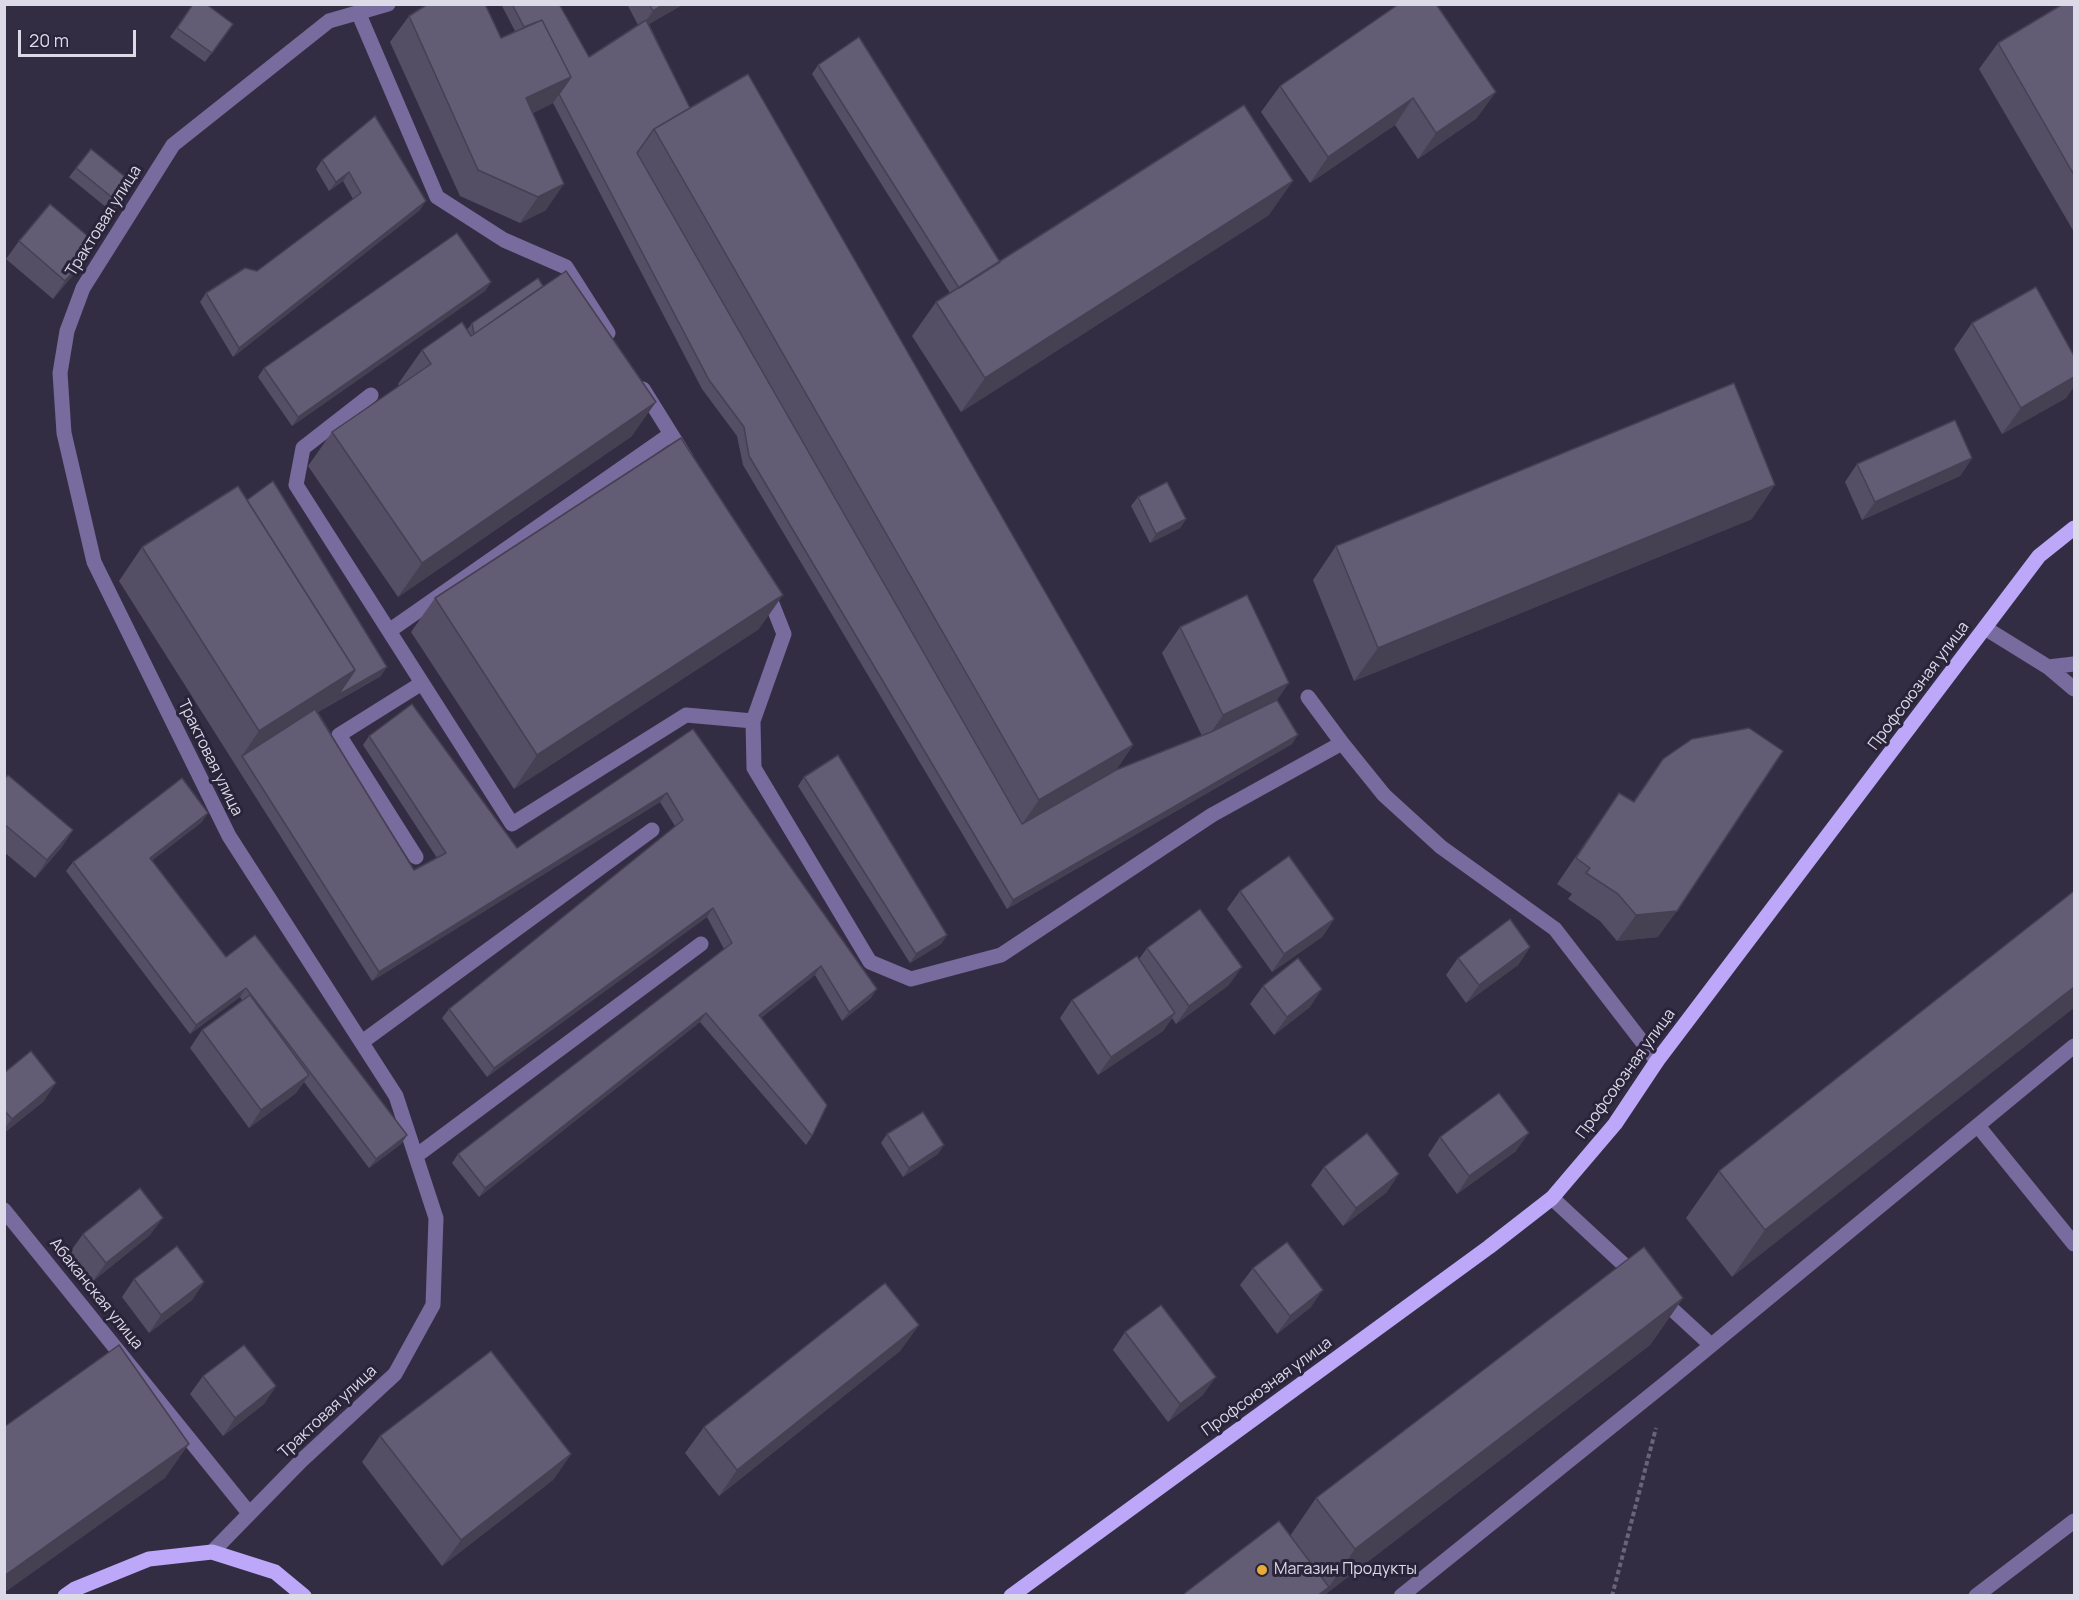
<!DOCTYPE html>
<meta charset="utf-8">
<style>
body{margin:0}
#map{position:relative;width:2079px;height:1600px;overflow:hidden;background:#332d44;font-family:Manrope,sans-serif}
canvas{display:block}
.frame{position:absolute;inset:0;border:6px solid #dddae8;pointer-events:none}
.scale{position:absolute;left:18px;top:30px;width:118px;height:27px;box-sizing:border-box;border:3px solid #dddae8;border-top:0;padding-left:8px;font-size:18px;line-height:21px;white-space:nowrap;color:#dddae8;-webkit-text-stroke:4px #292439;paint-order:stroke}
</style>
<div id="map">
<canvas width="2079" height="1600"></canvas>
<div class="frame"></div>
<div class="scale">20 m</div>
</div>
<script>
const ctx = document.querySelector('canvas').getContext('2d');
ctx.lineJoin = 'round';
function toPath(rows) {
  const path = new Path2D();
  for (const r of rows) {
    path.moveTo(r[0], r[1]);
    for (let i = 2; i < r.length; i += 2) path.lineTo(r[i], r[i + 1]);
  }
  return path;
}
function stroke(path, color, width, dash) {
  ctx.strokeStyle = color;
  ctx.lineWidth = width;
  ctx.lineCap = dash ? 'butt' : 'round';
  ctx.setLineDash(dash || []);
  ctx.stroke(path);
}
function fillPath(path, color) {
  ctx.fillStyle = color;
  ctx.fill(path, 'evenodd');
}
function drawText(font, color, halo, rows, align = 'center') {
  ctx.font = font + ' Manrope,sans-serif';
  ctx.lineWidth = 6;
  ctx.setLineDash([]);
  ctx.textBaseline = 'middle';
  ctx.strokeStyle = halo;
  ctx.fillStyle = color;
  for (const [text, x, y, turn = 0] of rows) {
    ctx.save();
    ctx.translate(x, y);
    ctx.rotate((+turn || 0) * Math.PI / 180);
    ctx.textAlign = isNaN(turn) ? turn : align;
    if (halo) ctx.strokeText(text, 0, 0);
    ctx.fillText(text, 0, 0);
    ctx.restore();
  }
}
stroke(toPath([
 [1612,1596,1656,1428]
]), '#6a6479', 4, [4.5, 3]);
stroke(toPath([
 [358,12,437,197,504,240,566,267,608,333],
 [643,389,686,458],
 [371,395,303,448,296,485,512,824,686,715,753,721],
 [767,591,784,634,753,721,754,768,870,962,911,979,1001,955,1212,815,1342,743],
 [1985,628,2048,667,2074,689],
 [389,631,671,434],
 [2048,667,2074,664],
 [1308,697,1342,743,1384,795,1441,847,1555,929,1657,1061],
 [416,857,339,735,422,683],
 [362,1042,652,830],
 [1978,1126,2074,1244],
 [416,1156,701,944],
 [1552,1198,1636,1276],
 [4,1210,249,1513],
 [1660,1298,1711,1345],
 [212,1552,301,1461,395,1374,433,1305,436,1218,396,1096,229,836,94,562,64,433,60,373,67,331,83,288,173,145,329,21,388,4],
 [1401,1596,1668,1381,2074,1046],
 [1976,1596,2074,1521]
]), '#786b9d', 15);
stroke(toPath([
 [65,1596,75,1589,149,1559,212,1552,275,1572,304,1596],
 [1011,1596,1489,1247,1552,1198,1615,1124,1657,1061,2039,556,2074,528]
]), '#bda7f9', 15);
fillPath(toPath([
 [193,4,233,24,205,62,170,37],
 [503,4,559,4,589,57,638,25,627,4,684,4,649,24,690,108,1133,745,1116,770,1202,736,1162,653,1180,627,1277,700,1292,744,1007,909,743,465,737,436,702,389,553,103,533,113,546,210,520,223,460,196,390,42,409,16,501,38,515,31,502,6],
 [1399,4,1477,118,1418,159,1395,125,1310,183,1261,112,1280,86],
 [2074,4,2074,232,1979,69,1998,43],
 [818,65,1000,262,1269,215,961,412,912,336,936,302,950,293,812,74],
 [375,116,420,210,233,357,200,302,206,293,257,271,353,199,343,181,329,191,316,169,322,160],
 [76,168,127,193,112,212,69,177],
 [19,241,84,262,53,299,6,259],
 [491,282,485,291,292,426,258,377,264,368],
 [472,323,632,436,398,597,308,466,332,432,399,386,398,384,422,350,467,330],
 [1972,323,2074,356,2074,386,2066,398,2002,434,1954,349],
 [1972,458,1960,476,1862,520,1845,482,1857,464],
 [1138,497,1186,519,1180,528,1150,543,1131,506],
 [247,500,381,676,318,712,414,870,437,858,363,745,369,736,517,848,693,729,871,998,842,1021,815,975,761,1018,812,1136,806,1145,700,1022,479,1197,452,1163,458,1154,724,949,707,917,487,1077,442,1018,449,1009,675,826,660,802,372,981,119,581,142,547],
 [1752,519,1354,681,1313,580,1336,546],
 [435,598,759,629,514,789,411,632],
 [1663,759,1658,937,1617,941,1600,921,1568,899,1572,894,1557,884,1619,793,1633,802],
 [804,777,947,935,941,944,910,963,798,786],
 [4,779,73,830,61,848,35,878,4,852],
 [202,822,152,860,226,957,407,1135,401,1144,369,1168,304,1082,296,1093,249,1128,190,1048,202,1030,242,1000,240,997,190,1034,66,871,73,862],
 [1240,891,1334,919,1322,937,1272,972,1227,909],
 [2074,891,1732,1277,1686,1218,1719,1171],
 [1530,947,1518,965,1466,1003,1446,975,1458,958],
 [1147,948,1229,985,1176,1024,1172,1018,1163,1031,1098,1075,1060,1018,1072,1000,1139,959],
 [1263,986,1310,1007,1274,1035,1250,1004],
 [4,1073,44,1101,4,1133],
 [887,1134,938,1154,903,1177,881,1143],
 [1440,1137,1516,1151,1457,1194,1428,1155],
 [1324,1167,1387,1192,1343,1226,1311,1185],
 [83,1234,150,1235,93,1281,70,1252],
 [1253,1268,1311,1307,1277,1334,1240,1285],
 [134,1279,204,1282,192,1300,149,1333,122,1297],
 [1683,1298,1650,1345,1323,1596,1183,1596,1185,1593,1290,1536,1316,1498],
 [919,1325,900,1351,719,1496,685,1453,704,1427],
 [1125,1332,1203,1395,1168,1422,1113,1350],
 [203,1376,276,1386,264,1404,223,1436,190,1394],
 [380,1436,571,1454,553,1480,442,1566,362,1462]
]), '#544f65');
fillPath(toPath([
 [664,4,684,4,640,29,653,11],
 [571,77,553,103,508,125,526,98],
 [1496,92,1477,118,1418,159,1436,133],
 [1413,98,1395,125,1310,183,1328,157],
 [349,172,343,181,329,191,336,182],
 [1293,181,1269,215,961,412,985,378],
 [564,184,546,210,520,223,538,197],
 [426,201,420,210,233,357,239,348],
 [97,244,84,262,53,299,65,281],
 [491,282,485,291,292,426,298,417],
 [2074,377,2074,386,2066,398,2002,434,2021,408],
 [656,402,632,436,398,597,422,563],
 [1972,458,1960,476,1862,520,1875,502],
 [1775,485,1752,519,1354,681,1378,648],
 [1186,519,1180,528,1150,543,1156,534],
 [783,595,759,629,514,789,537,755],
 [387,667,381,676,331,704,244,759,242,756,259,731,355,670],
 [1289,683,1271,709,1205,741,1223,715],
 [1298,735,1292,744,1007,909,1013,900],
 [1133,745,1110,779,1016,833,1039,800],
 [667,793,660,802,372,981,379,972],
 [208,813,202,822,144,867,150,858],
 [73,830,61,848,35,878,47,860],
 [713,908,707,917,487,1077,494,1068],
 [1677,911,1658,937,1617,941,1636,915],
 [1334,919,1322,937,1272,972,1284,954],
 [947,935,941,944,910,963,916,954],
 [1530,947,1518,965,1466,1003,1479,985],
 [821,966,815,975,753,1024,759,1015],
 [1242,967,1229,985,1176,1024,1189,1006],
 [2074,987,2074,1008,1732,1277,1765,1230],
 [246,988,240,997,190,1034,196,1025],
 [877,989,871,998,842,1021,849,1012],
 [1322,989,1310,1007,1274,1035,1287,1017],
 [706,1013,700,1022,479,1197,485,1188],
 [1175,1013,1163,1031,1098,1075,1111,1057],
 [309,1075,296,1093,249,1128,261,1110],
 [56,1083,44,1101,4,1133,4,1129,12,1119],
 [1529,1133,1516,1151,1457,1194,1469,1176],
 [407,1135,401,1144,369,1168,376,1159],
 [944,1145,938,1154,903,1177,909,1168],
 [1399,1174,1387,1192,1343,1226,1356,1208],
 [163,1218,150,1235,93,1281,106,1263],
 [204,1282,192,1300,149,1333,161,1315],
 [1323,1290,1311,1307,1277,1334,1290,1316],
 [1683,1298,1650,1345,1323,1596,1317,1596,1329,1587,1355,1549],
 [919,1325,900,1351,719,1496,737,1470],
 [1216,1377,1203,1395,1168,1422,1180,1404],
 [276,1386,264,1404,223,1436,235,1418],
 [189,1444,165,1478,4,1593,4,1576],
 [571,1454,553,1480,442,1566,461,1540]
]), '#454052');
const building = toPath([
 [193,4,206,4,233,24,212,53,177,28,193,4],
 [428,4,485,4,501,38,542,20,571,77,526,98,564,184,538,197,478,170,409,16,428,4],
 [512,4,559,4,589,57,646,20,690,108,654,129,637,153,1022,824,1116,770,1211,732,1277,700,1298,735,1013,900,749,456,744,427,709,380,559,94,571,77,542,20,524,27,512,4],
 [649,4,664,4,653,11,649,4],
 [1399,4,1436,4,1496,92,1436,133,1413,98,1328,157,1280,86,1399,4],
 [2063,4,2074,4,2074,175,1998,43,2063,4],
 [859,37,1000,262,959,288,818,65,859,37],
 [748,74,1133,745,1039,800,654,129,748,74],
 [1244,105,1293,181,985,378,936,302,1244,105],
 [375,116,426,201,239,348,206,293,245,268,257,271,361,193,349,172,336,182,322,160,375,116],
 [91,149,134,184,119,203,76,168,91,149],
 [50,204,97,244,65,281,19,241,50,204],
 [457,233,491,282,298,417,264,368,457,233],
 [566,271,656,402,422,563,332,432,431,364,422,350,462,322,471,336,566,271],
 [538,278,543,286,474,334,472,323,538,278],
 [2036,287,2074,356,2074,377,2021,408,1972,323,2036,287],
 [1734,383,1775,485,1378,648,1336,546,1734,383],
 [1955,420,1972,458,1875,502,1857,464,1955,420],
 [681,438,783,595,537,755,435,598,681,438],
 [273,481,387,667,338,695,355,670,247,500,273,481],
 [1167,482,1186,519,1156,534,1138,497,1167,482],
 [238,486,355,670,259,731,142,547,238,486],
 [1247,595,1289,683,1223,715,1180,627,1247,595],
 [412,704,517,848,693,729,877,989,849,1012,821,966,759,1015,827,1105,812,1136,706,1013,485,1188,458,1154,732,943,713,908,494,1068,449,1009,683,820,667,793,379,972,242,756,315,709,414,870,446,853,369,736,412,704],
 [1749,728,1783,751,1677,911,1636,915,1618,894,1586,873,1590,868,1576,858,1619,793,1634,802,1663,759,1692,739,1749,728],
 [838,755,947,935,916,954,804,777,838,755],
 [8,775,73,830,47,860,4,824,4,779,8,775],
 [182,778,208,813,150,858,226,957,255,935,407,1135,376,1159,246,988,196,1025,73,862,182,778],
 [1289,856,1334,919,1284,954,1240,891,1289,856],
 [2074,891,2074,987,1765,1230,1719,1171,2074,891],
 [1200,909,1242,967,1189,1006,1147,948,1200,909],
 [1510,919,1530,947,1479,985,1458,958,1510,919],
 [1137,956,1175,1013,1111,1057,1072,1000,1137,956],
 [1298,958,1322,989,1287,1017,1263,986,1298,958],
 [250,995,309,1075,261,1110,202,1030,250,995],
 [31,1051,56,1083,12,1119,4,1110,4,1073,31,1051],
 [1499,1093,1529,1133,1469,1176,1440,1137,1499,1093],
 [923,1112,944,1145,909,1168,887,1134,923,1112],
 [1367,1133,1399,1174,1356,1208,1324,1167,1367,1133],
 [140,1188,163,1218,106,1263,83,1234,140,1188],
 [1287,1242,1323,1290,1290,1316,1253,1268,1287,1242],
 [177,1246,204,1282,161,1315,134,1279,177,1246],
 [1644,1247,1683,1298,1355,1549,1316,1498,1644,1247],
 [885,1283,919,1325,737,1470,704,1427,885,1283],
 [1161,1305,1216,1377,1180,1404,1125,1332,1161,1305],
 [119,1345,189,1444,4,1576,4,1427,119,1345],
 [244,1345,276,1386,235,1418,203,1376,244,1345],
 [491,1351,571,1454,461,1540,380,1436,491,1351],
 [1279,1521,1329,1587,1317,1596,1185,1596,1185,1593,1279,1521]
]);
fillPath(building, '#625c75');
stroke(building, '#454052', 1.5);
for (const [x, y, r, color] of [
 [1262,1570,6,"#e9ab38"]
]) {
  const dot = new Path2D();
  dot.arc(x, y, r, 0, 2 * Math.PI);
  ctx.fillStyle = color;
  ctx.fill(dot);
  stroke(dot, '#292439', 2);
}
drawText('16px', '#dddae8', '#292439', [
 ["Трактовая улица",104,221,-58],
 ["Профсоюзная улица",1919,686,-53],
 ["Трактовая улица",210,758,64],
 ["Профсоюзная улица",1626,1074,-54],
 ["Абаканская улица",96,1294,51],
 ["Профсоюзная улица",1267,1387,-36],
 ["Трактовая улица",328,1412,-43]
]);
drawText('16px', '#dddae8', '#292439', [
 ["Магазин Продукты",1274,1570]
], 'left');
</script>
